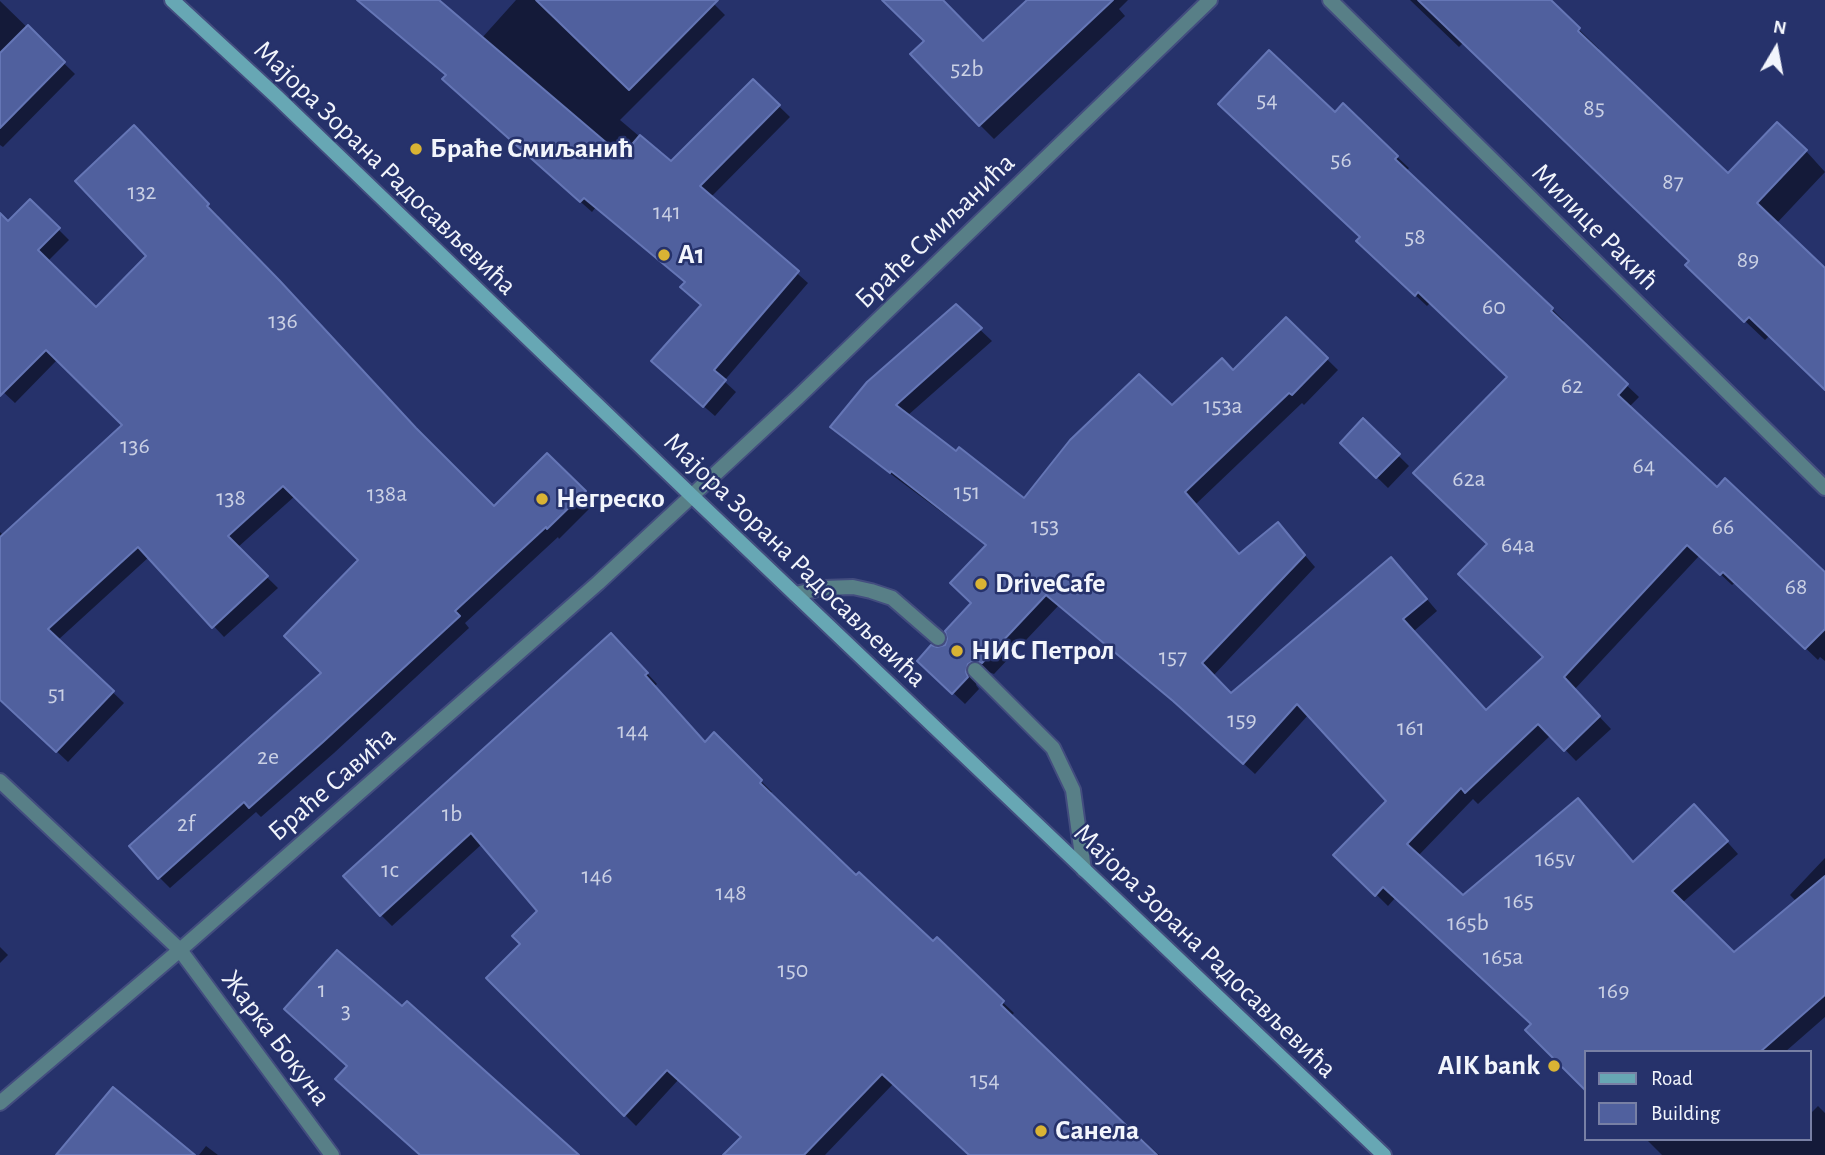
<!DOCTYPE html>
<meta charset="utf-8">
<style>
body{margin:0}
#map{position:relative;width:1825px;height:1155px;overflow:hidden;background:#26326b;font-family:"Alegreya Sans",sans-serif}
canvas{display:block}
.legend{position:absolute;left:1584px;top:1050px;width:228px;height:91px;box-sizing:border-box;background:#26326b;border:2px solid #7880a5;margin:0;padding:9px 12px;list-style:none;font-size:21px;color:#f2f5fc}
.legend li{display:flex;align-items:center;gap:14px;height:35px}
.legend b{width:35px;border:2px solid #7880a5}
.north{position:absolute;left:1741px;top:14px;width:70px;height:70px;-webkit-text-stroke:5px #26326b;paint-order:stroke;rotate:10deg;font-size:19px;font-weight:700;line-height:28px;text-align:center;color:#f2f5fc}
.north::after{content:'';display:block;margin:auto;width:24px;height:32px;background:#f2f5fc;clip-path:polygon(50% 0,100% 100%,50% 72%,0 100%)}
</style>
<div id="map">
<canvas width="1825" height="1155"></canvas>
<ul class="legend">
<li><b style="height:9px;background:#67a7b4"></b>Road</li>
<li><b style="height:19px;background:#50609e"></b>Building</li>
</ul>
<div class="north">N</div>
</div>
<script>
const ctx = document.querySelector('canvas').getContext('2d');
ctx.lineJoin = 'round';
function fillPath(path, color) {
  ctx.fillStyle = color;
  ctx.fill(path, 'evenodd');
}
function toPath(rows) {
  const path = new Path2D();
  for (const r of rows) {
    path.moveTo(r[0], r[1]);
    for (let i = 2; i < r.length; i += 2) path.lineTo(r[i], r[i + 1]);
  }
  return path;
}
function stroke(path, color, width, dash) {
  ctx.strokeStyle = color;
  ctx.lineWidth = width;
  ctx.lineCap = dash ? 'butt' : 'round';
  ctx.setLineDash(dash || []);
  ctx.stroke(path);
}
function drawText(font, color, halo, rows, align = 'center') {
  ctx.font = font + ' "Alegreya Sans",sans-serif';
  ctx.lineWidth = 5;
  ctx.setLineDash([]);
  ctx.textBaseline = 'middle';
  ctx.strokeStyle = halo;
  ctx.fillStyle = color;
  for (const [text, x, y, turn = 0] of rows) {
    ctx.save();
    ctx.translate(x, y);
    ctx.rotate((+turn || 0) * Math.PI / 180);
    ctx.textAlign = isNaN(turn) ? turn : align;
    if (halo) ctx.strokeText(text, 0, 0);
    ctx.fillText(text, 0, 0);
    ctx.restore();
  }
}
fillPath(toPath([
 [361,0,440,0,438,2,481,39,516,0,710,0,725,15,620,120,672,164,753,81,790,117,711,197,808,283,724,381,736,392,715,416,664,372,703,306,686,283,596,207,592,212,455,90,448,76],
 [884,0,942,0,983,44,1029,0,1128,0,1119,9,1125,16,994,139,980,125,926,41],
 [1410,0,1549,0,1599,49,1597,51,1728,175,1777,124,1806,151,1825,172,1776,224,1825,272,1825,388,1770,335,1765,340,1707,285,1691,262,1463,43,1459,47],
 [0,1,75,74,3,147,0,145],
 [1343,106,1409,168,1406,171,1552,309,1564,321,1561,323,1639,397,1629,407,1717,489,1825,575,1825,661,1820,657,1818,660,1736,582,1732,585,1700,555,1574,690,1611,729,1576,761,1551,735,1478,804,1473,799,1418,856,1463,898,1634,863,1706,818,1738,854,1682,903,1734,955,1797,902,1790,895,1825,858,1825,1017,1785,1052,1585,1052,1585,1088,1528,1030,1533,1024,1396,897,1388,906,1336,855,1388,801,1309,714,1255,774,1187,712,1059,605,994,674,986,671,979,675,976,685,979,689,965,704,931,672,973,604,987,546,844,439,833,427,956,307,992,341,907,416,1025,500,1172,408,1234,372,1286,319,1338,370,1304,405,1302,403,1196,504,1240,555,1278,524,1315,567,1213,676,1231,695,1403,571,1437,611,1414,631,1487,712,1545,657,1489,545,1509,377,1431,302,1427,306,1370,253,1362,238,1335,115],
 [145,138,218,216,216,218,427,441,494,508,547,455,595,503,559,539,558,537,465,623,469,628,334,753,261,817,256,812,170,888,159,877,324,673,361,560,295,496,237,548,278,588,224,637,149,557,58,640,124,703,68,762,0,698,0,532,4,536,125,426,58,359,15,403,0,389,0,231,30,201,69,240,47,262,96,309,149,256],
 [1363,421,1409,466,1388,488,1342,443],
 [622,646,657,684,654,687,705,744,714,734,772,792,769,794,856,878,933,944,937,940,1014,1013,1011,1016,1125,1127,1127,1125,1159,1155,970,1155,893,1084,825,1155,726,1155,743,1138,679,1079,636,1126,488,978,523,944,539,911,482,844,392,926,381,915],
 [0,947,8,955,0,963],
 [1818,1106,1825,1113,1825,1155,1662,1155,1646,1139,1809,1139,1809,1115],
 [206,1146,218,1155,199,1155]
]), '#0007');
const building = toPath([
 [357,0,439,0,622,156,640,135,671,161,753,79,780,105,700,186,799,271,714,370,726,380,703,407,651,361,701,305,680,287,685,282,584,198,580,202,442,79,446,75,357,0],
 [536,0,718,0,629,90,536,0],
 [882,0,943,0,983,41,1027,0,1113,0,979,126,910,54,924,41,882,0],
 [1418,0,1551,0,1580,28,1578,31,1728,173,1777,122,1807,150,1757,203,1825,268,1825,390,1749,317,1744,322,1685,265,1689,261,1418,0],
 [28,25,65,62,0,128,0,53,28,25],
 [1269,50,1335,112,1343,103,1398,156,1395,159,1553,308,1551,311,1628,384,1618,395,1717,487,1725,478,1825,572,1825,629,1805,649,1723,572,1720,575,1687,545,1564,677,1600,716,1564,751,1538,724,1465,793,1461,788,1407,844,1463,895,1578,798,1633,862,1694,804,1728,841,1672,891,1734,952,1825,876,1825,995,1760,1052,1585,1052,1585,1090,1525,1030,1531,1024,1383,887,1375,896,1333,855,1386,801,1297,704,1243,764,1173,701,1046,595,982,663,973,661,968,664,966,672,968,677,952,694,917,661,931,645,937,647,945,645,947,639,945,631,971,603,950,583,986,545,891,471,890,473,830,427,867,382,956,304,982,328,896,405,956,451,959,447,1024,498,1070,440,1139,374,1172,405,1222,358,1233,370,1286,317,1328,358,1292,395,1289,393,1185,492,1239,554,1278,522,1305,555,1202,663,1231,693,1391,557,1427,599,1403,619,1486,710,1543,657,1458,574,1487,544,1413,473,1507,377,1418,292,1415,296,1356,241,1360,237,1218,104,1269,50],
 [134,125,209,204,207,206,280,281,416,428,494,506,547,453,586,491,547,529,546,527,455,611,460,616,323,742,249,808,244,802,158,879,129,846,321,673,284,636,358,560,283,486,228,536,268,576,212,628,138,547,48,629,114,691,56,752,0,700,0,537,122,425,46,350,0,396,0,213,8,221,30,199,60,228,38,250,96,307,146,256,75,181,134,125],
 [1363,418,1400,454,1376,478,1340,443,1363,418],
 [611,633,648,673,645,675,705,742,714,732,762,780,760,783,856,875,859,872,933,941,937,937,1004,1001,1001,1005,1157,1155,969,1155,882,1074,804,1155,723,1155,741,1137,667,1070,624,1116,486,978,520,944,512,936,537,911,471,833,380,916,343,876,611,633],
 [337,950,402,1006,407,1001,579,1155,420,1155,335,1079,347,1066,284,1009,337,950],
 [113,1087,195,1155,56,1155,113,1087]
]);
fillPath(building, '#50609e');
stroke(building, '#6576b6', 2);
const lane = toPath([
 [795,594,823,588,853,587,871,591,892,598,938,638],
 [975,670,1053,748,1073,790,1084,870]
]);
const street = toPath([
 [1330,0,1825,488],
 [0,781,180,950,332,1155],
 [0,1103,180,950,598,583,797,398,1210,0]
]);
const secondary = toPath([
 [172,0,277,97,691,495,1384,1155]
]);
stroke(lane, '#434d7f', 18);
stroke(street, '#434d7f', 18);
stroke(secondary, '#434d7f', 18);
stroke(lane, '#587f87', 14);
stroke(street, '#587f87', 14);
stroke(secondary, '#67a7b4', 14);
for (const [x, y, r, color] of [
 [416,149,7,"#d9b334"],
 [664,255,7,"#d9b334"],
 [542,499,7,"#d9b334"],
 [981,584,7,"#d9b334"],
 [957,651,7,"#d9b334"],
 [1554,1066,7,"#d9b334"],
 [1041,1131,7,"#d9b334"]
]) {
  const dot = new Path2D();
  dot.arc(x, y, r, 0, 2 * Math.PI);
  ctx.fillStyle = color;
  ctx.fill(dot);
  stroke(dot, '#26326b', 2.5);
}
drawText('24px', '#cad0e4', null, [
 ["52b",967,69],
 ["54",1267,100],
 ["85",1594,108],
 ["56",1341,160],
 ["87",1673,182],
 ["132",142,192],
 ["141",667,212],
 ["58",1415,237],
 ["89",1748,260],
 ["60",1494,307],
 ["136",283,321],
 ["62",1572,386],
 ["153a",1223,406],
 ["136",135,446],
 ["64",1644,466],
 ["62a",1469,479],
 ["151",967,492],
 ["138a",387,494],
 ["138",231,498],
 ["153",1045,526],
 ["66",1723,527],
 ["64a",1518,545],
 ["68",1796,587],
 ["157",1173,657],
 ["51",57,694],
 ["159",1242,720],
 ["161",1411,728],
 ["144",633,731],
 ["2e",268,757],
 ["1b",452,814],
 ["2f",186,824],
 ["165v",1555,859],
 ["1c",390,870],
 ["146",597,876],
 ["148",731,893],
 ["165",1519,901],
 ["165b",1468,923],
 ["165a",1503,957],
 ["150",793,970],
 ["1",322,990],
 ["169",1614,991],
 ["3",346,1011],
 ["154",985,1080]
]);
drawText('bold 28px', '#f2f5fc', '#26326b', [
 ["Браће Смиљанић",430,149],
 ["A1",678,255],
 ["Негреско",556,499],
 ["DriveCafe",995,584],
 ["НИС Петрол",971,651],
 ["AIK bank",1540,1066,"right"],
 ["Санела",1055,1131]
], 'left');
drawText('28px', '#f2f5fc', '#26326b', [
 ["Мајора Зорана Радосављевића",385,168,44],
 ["Милице Ракић",1595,227,45],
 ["Браће Смиљанића",935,231,-44],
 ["Мајора Зорана Радосављевића",795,560,44],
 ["Браће Савића",332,784,-41],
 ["Мајора Зорана Радосављевића",1205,951,44],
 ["Жарка Бокуна",276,1038,53]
]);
</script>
